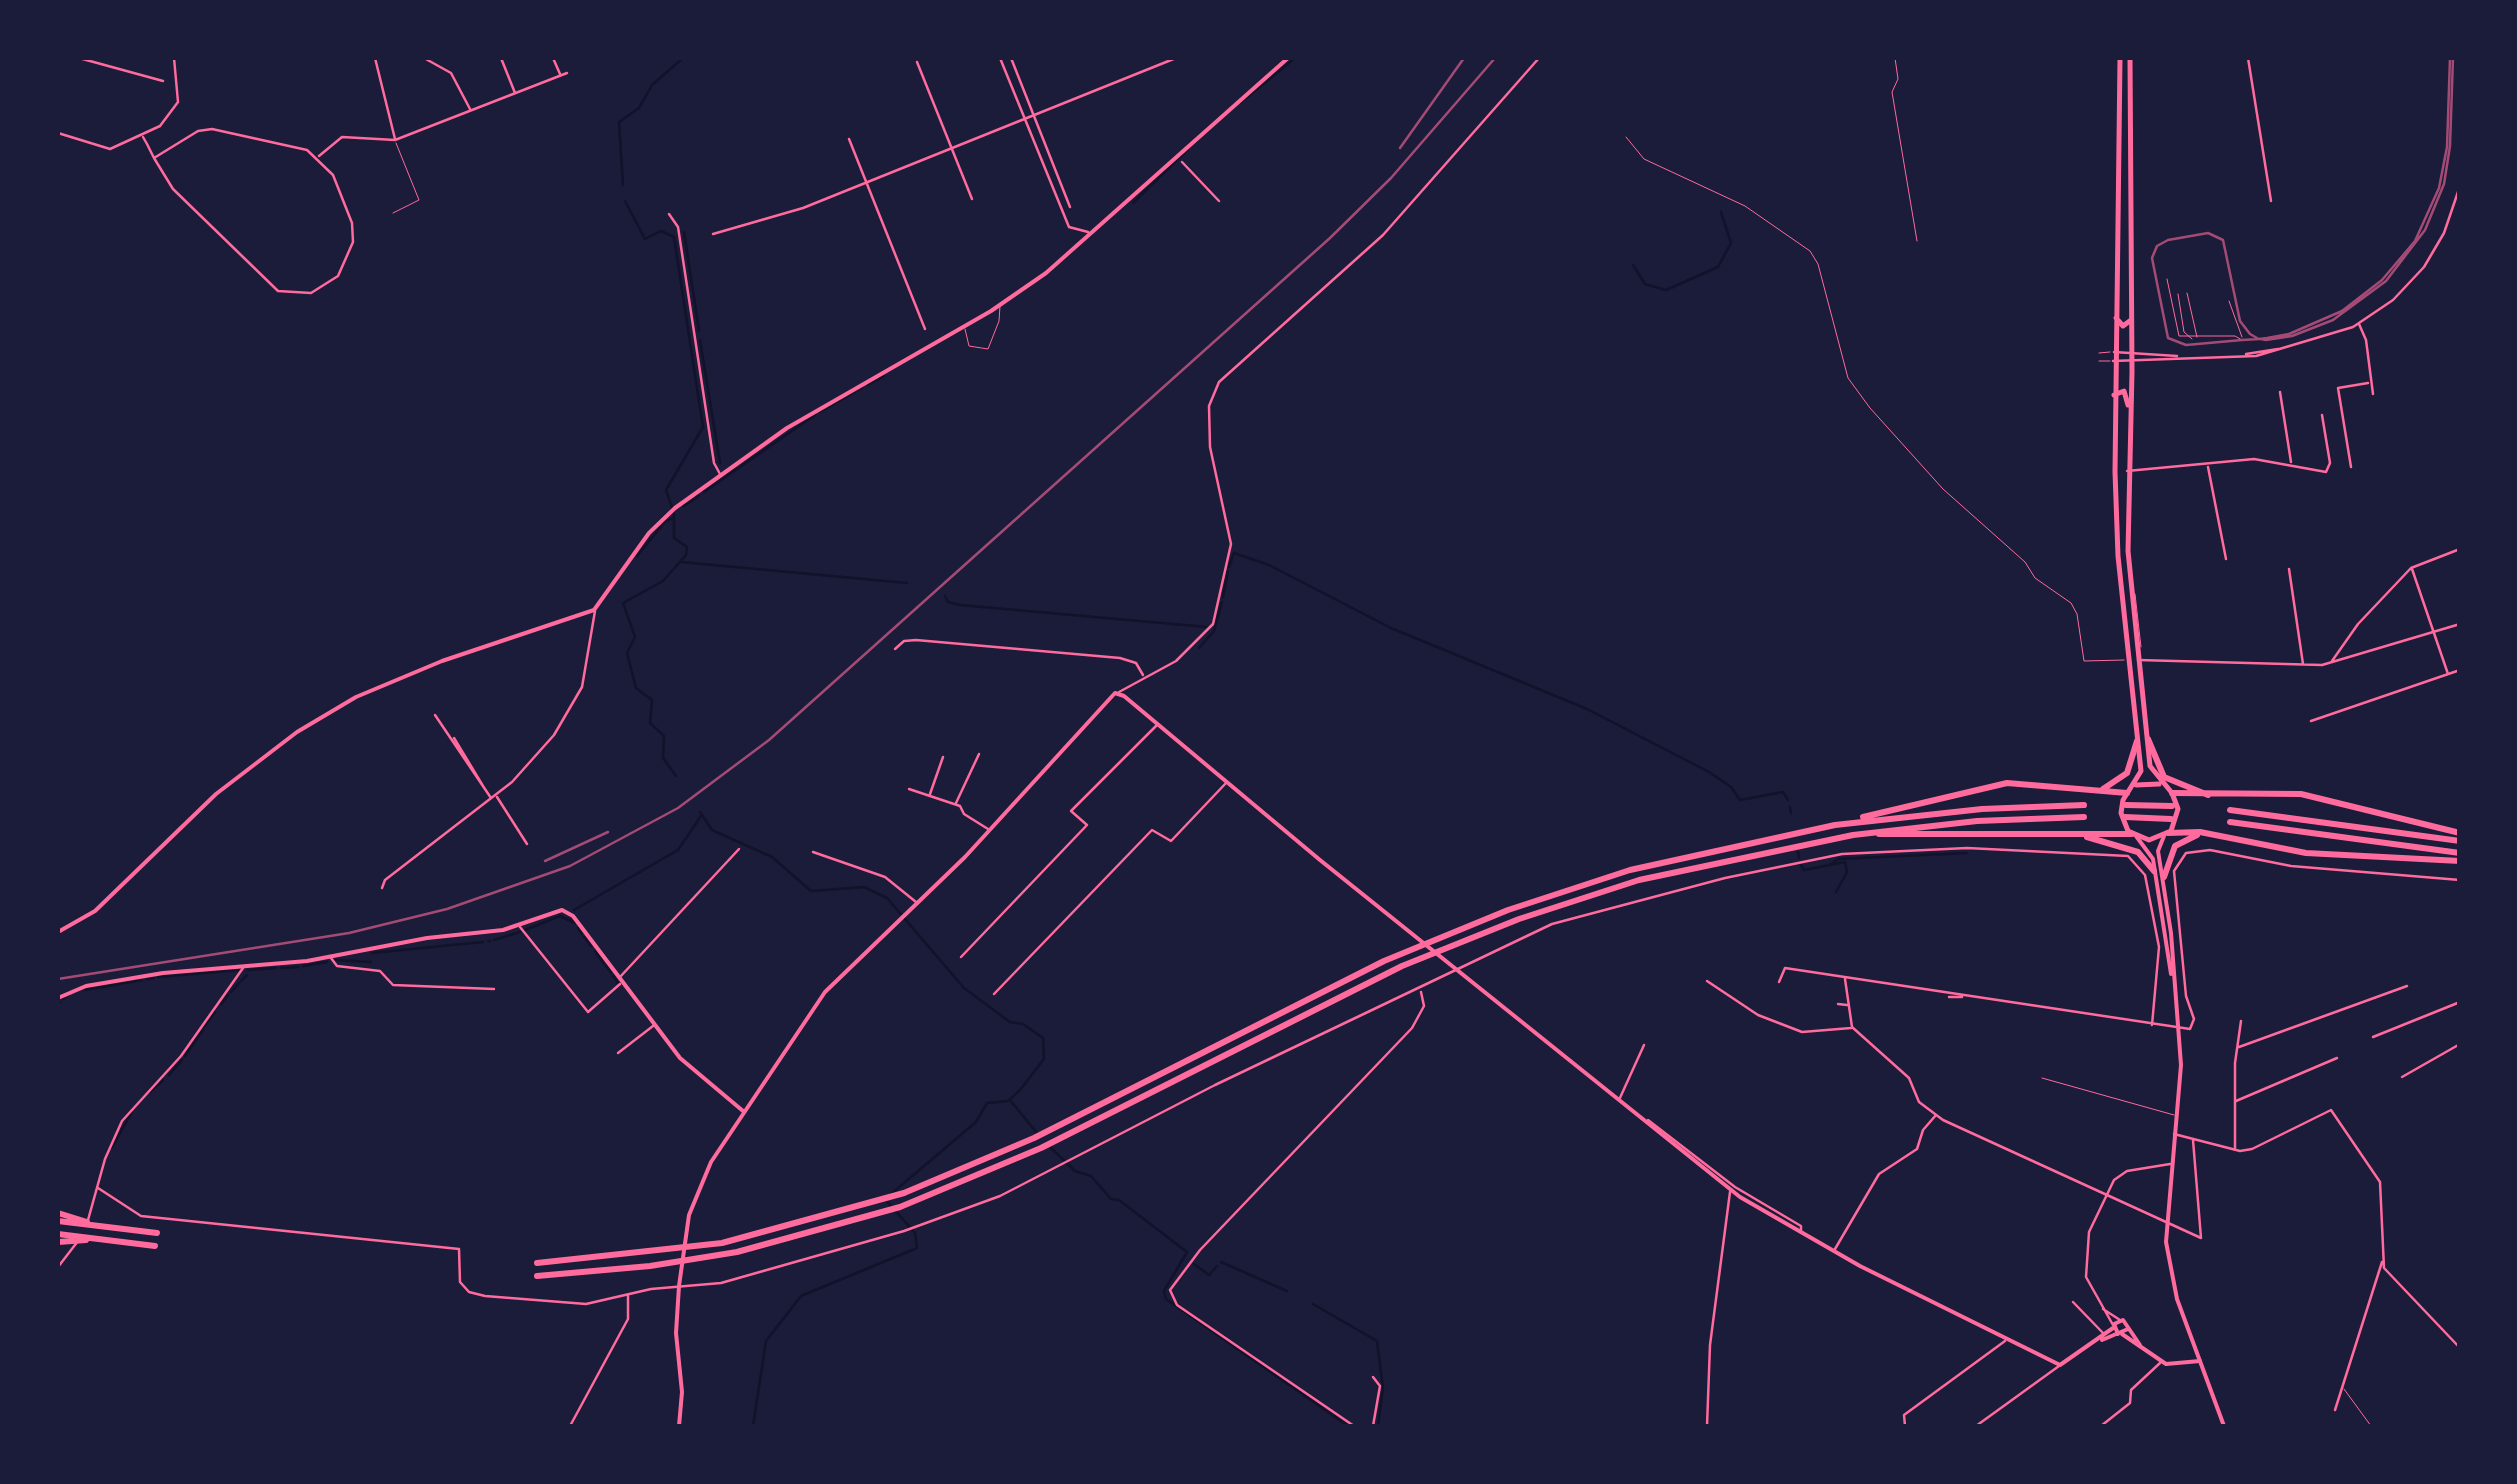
<!DOCTYPE html>
<style>
body{margin:0}
#map{position:relative;width:2517px;height:1484px;overflow:hidden;background:#1b1b3a;font-family:"PT Sans",sans-serif}
canvas{display:block}
.frame{position:absolute;inset:0;border:60px solid #1b1b3a;pointer-events:none}
</style>
<div id="map">
<canvas width="2517" height="1484"></canvas>
<div class="frame"></div>
</div>
<script>
const ctx = document.querySelector('canvas').getContext('2d');
ctx.lineJoin = 'round';
function toPath(rows) {
  const path = new Path2D();
  for (const r of rows) {
    path.moveTo(r[0], r[1]);
    for (let i = 2; i < r.length; i += 2) path.lineTo(r[i], r[i + 1]);
  }
  return path;
}
function stroke(path, color, width, dash) {
  ctx.strokeStyle = color;
  ctx.lineWidth = width;
  ctx.lineCap = dash ? 'butt' : 'round';
  ctx.setLineDash(dash || []);
  ctx.stroke(path);
}
stroke(toPath([
 [1240,103,1295,58],
 [1179,158,1188,149],
 [623,185,619,122,639,108,652,85,683,58],
 [625,201,645,239,661,231,674,237,703,427,666,490,674,513,674,538,687,547,686,555,663,581,623,603,635,637,627,653,636,688,652,700,650,723,664,736,663,758,676,776],
 [1133,203,1177,160],
 [684,232,699,331],
 [1633,265,1645,284,1666,290,1718,267,1731,243,1721,212],
 [700,340,720,463],
 [868,385,884,376],
 [820,412,862,388],
 [704,492,815,415],
 [684,506,699,496],
 [637,556,665,522,673,518],
 [681,562,907,583],
 [1229,567,1234,553,1269,565,1391,628,1587,709,1709,772,1731,787,1740,800,1783,792,1788,800],
 [945,596,948,602,960,605,1207,627],
 [1223,597,1228,571],
 [1199,648,1214,631,1222,602],
 [1790,807,1791,813],
 [700,812,712,830,772,857,811,891,864,887,887,898,964,988,1010,1022,1023,1024,1043,1038,1044,1059,1020,1090,1008,1101,987,1103,976,1122,891,1194],
 [1798,852,1799,858],
 [1831,864,1838,859,1967,853],
 [1801,865,1804,870,1845,862,1847,872,1836,892],
 [574,910,678,850,701,816],
 [578,928,582,934],
 [525,930,560,916,575,923],
 [584,937,591,946],
 [494,940,520,932],
 [488,941,490,941],
 [595,951,604,964],
 [372,953,483,942],
 [335,960,371,962],
 [303,966,327,962],
 [606,966,611,973],
 [281,968,298,967],
 [248,970,276,968],
 [613,976,618,983],
 [158,977,239,970],
 [147,979,154,978],
 [241,981,247,975],
 [85,990,142,980],
 [231,992,239,983],
 [63,999,68,996],
 [58,1004,60,1002],
 [221,1004,228,995],
 [204,1027,215,1012],
 [185,1056,203,1030],
 [169,1075,182,1060],
 [150,1092,163,1080],
 [1010,1100,1037,1133],
 [112,1147,132,1112],
 [1050,1147,1075,1171,1091,1176,1111,1199,1119,1200,1187,1252,1164,1291,1166,1299,1348,1426],
 [1221,1262,1287,1291],
 [1194,1264,1209,1275,1217,1266],
 [1313,1304,1377,1341,1383,1388,1378,1426],
 [753,1426,766,1341,801,1296,917,1248,915,1233,885,1199]
]), '#12122b', 2.5);
stroke(toPath([
 [1895,58,1898,79,1892,92,1917,241],
 [1626,137,1644,159,1745,206,1810,251,1818,264,1848,378,1870,408,1943,489,2025,562,2035,578,2071,603,2077,614,2084,661,2124,660],
 [393,213,419,200,396,143],
 [2167,279,2179,336,2235,336,2242,340],
 [2187,293,2197,337],
 [2178,294,2184,332,2192,339],
 [2229,301,2242,337],
 [965,329,969,346,988,349,999,321,1000,306],
 [2099,353,2110,352],
 [2099,361,2110,361],
 [2135,594,2141,647],
 [2042,1078,2174,1115],
 [2344,1389,2371,1426]
]), '#ff6b9d', 1);
stroke(toPath([
 [1000,58,1069,227,1088,232],
 [1011,58,1070,207],
 [917,62,972,199],
 [849,139,925,329],
 [1182,162,1219,201],
 [713,234,803,208,1176,58]
]), '#ff6b9d', 2.5);
stroke(toPath([
 [79,58,163,81],
 [375,58,395,139],
 [424,58,451,73,470,109],
 [501,58,515,93],
 [553,58,560,74],
 [2248,58,2271,201],
 [58,133,110,149,160,126,178,102,174,58],
 [143,137,147,144,154,158,165,176,173,189,278,291,311,293,338,276,353,242,352,223,333,175,307,150,212,129,198,131,154,158],
 [319,156,342,137,395,140,567,73],
 [669,214,678,227,714,463,720,474],
 [2359,324,2366,340,2373,394],
 [2114,352,2177,356],
 [2246,354,2278,349],
 [2113,361,2256,356,2353,327,2393,300,2424,267,2444,233,2460,186],
 [2280,392,2291,462],
 [2208,467,2226,559],
 [2351,467,2338,388,2368,383],
 [2127,471,2254,459,2326,472,2330,463,2322,415],
 [2289,569,2303,664],
 [2412,569,2448,674],
 [895,649,904,641,916,640,1120,658,1136,663,1143,675],
 [2138,660,2322,665,2460,624],
 [2332,661,2358,624,2411,568,2460,549],
 [1119,692,1176,661,1213,624,1231,544,1210,447,1209,406,1219,382,1383,235,1539,58],
 [435,715,491,798],
 [2311,721,2460,670],
 [454,738,483,786],
 [909,789,960,806,964,814,988,829],
 [930,794,943,757],
 [497,797,527,844],
 [956,803,979,754],
 [813,852,885,877,916,902],
 [382,888,385,880,512,782,554,735,582,687,595,611],
 [520,927,588,1012,620,984],
 [961,957,1087,825,1071,811,1157,725],
 [331,958,337,966,380,971,393,985,494,989],
 [620,977,739,849],
 [1845,979,1852,1027,1909,1078,1919,1102,1943,1120,2201,1238,2193,1140],
 [1707,981,1758,1015,1802,1032,1851,1028],
 [1779,982,1785,968,2190,1029,2194,1019,2186,996,2174,871,2186,853,2210,850,2291,866,2460,880],
 [994,994,1152,830,1171,841,1226,783],
 [1949,997,1962,997],
 [1838,1004,1847,1005],
 [2373,1037,2460,1002],
 [2239,1047,2407,986],
 [618,1053,653,1026],
 [2402,1077,2460,1044],
 [1619,1100,1644,1045],
 [2236,1101,2337,1058],
 [1648,1120,1735,1187,1801,1226,1801,1230],
 [2174,1134,2240,1151,2252,1149,2331,1110,2380,1182,2384,1268,2460,1348],
 [2235,1148,2235,1063,2241,1021],
 [98,1188,141,1216,459,1249,460,1282,469,1292,485,1296,586,1304,651,1289,721,1283,904,1231,1000,1196,1215,1085,1552,924,1725,878,1842,854,1967,848,2128,856,2145,875,2159,947,2152,1025],
 [88,1220,105,1159,122,1121,181,1056,243,968],
 [1835,1249,1879,1174,1917,1149,1923,1130,1936,1115],
 [58,1267,78,1241],
 [2073,1302,2103,1333],
 [2103,1309,2120,1320],
 [2113,1325,2086,1277,2089,1232,2114,1180,2127,1171,2170,1164],
 [2335,1410,2382,1262],
 [570,1426,628,1319,628,1295],
 [1354,1426,1177,1305,1170,1290,1200,1250,1412,1028,1424,1006,1421,992],
 [1373,1426,1380,1386,1373,1377],
 [1707,1426,1710,1345,1730,1192],
 [1905,1426,1904,1415,2005,1341],
 [1976,1426,2059,1366],
 [2101,1426,2130,1403,2131,1390,2160,1363]
]), '#ff6b9d', 2.5);
stroke(toPath([
 [58,932,95,911,216,794,297,732,356,697,442,661,594,610,649,533,675,508,787,428,991,311,1046,273,1288,58],
 [58,998,86,986,163,973,307,961,427,938,503,930,562,910,573,916,680,1058,743,1111],
 [2118,1334,2114,1324,2123,1320,2140,1345],
 [2122,1334,2166,1364,2200,1361],
 [2102,1340,2128,1329],
 [679,1426,682,1392,676,1333,679,1286,689,1215,711,1162,825,992,965,857,1115,693,1124,696,1320,860,1740,1197,1860,1266,2060,1365,2113,1328]
]), '#ff6b9d', 4);
stroke(toPath([
 [2136,836,2153,859,2171,974],
 [2164,836,2158,851,2171,933,2181,1065,2166,1242,2177,1299,2224,1426]
]), '#ff6b9d', 4);
stroke(toPath([
 [2120,58,2115,472,2118,556,2141,771,2123,800,2121,813,2128,831,2149,840,2171,831,2178,809,2172,793,2150,766,2128,551,2132,372,2130,58],
 [2116,318,2123,326,2131,320],
 [2114,395,2124,391,2128,405],
 [2136,785,2159,784]
]), '#ff6b9d', 5);
stroke(toPath([
 [2148,739,2164,777,2208,795],
 [2103,789,2127,773,2137,741],
 [2172,793,2301,794,2460,833],
 [2126,805,2172,806],
 [2230,810,2460,841],
 [1863,817,2007,783,2127,793],
 [2125,817,2171,819],
 [2230,822,2460,853],
 [2168,833,2200,832,2306,853,2460,861],
 [1879,834,2132,834],
 [2087,837,2138,852,2154,871],
 [2164,877,2175,846,2197,835],
 [58,1213,87,1222],
 [58,1221,157,1233],
 [58,1234,155,1246],
 [58,1242,86,1240],
 [537,1263,722,1243,904,1193,1034,1138,1384,961,1508,910,1630,870,1835,825,1982,809,2084,805],
 [537,1276,650,1266,737,1252,900,1207,1041,1148,1402,966,1519,919,1639,880,1853,835,1977,821,2084,817]
]), '#ff6b9d', 6);
stroke(toPath([
 [2450,58,2447,147,2439,188,2415,241,2382,280,2342,311,2289,334,2267,338,2259,339,2242,340,2186,345,2168,338,2152,258,2157,246,2168,240,2208,233,2223,240,2240,321,2250,334,2257,338,2259,339,2261,339,2266,340,2292,336,2333,320,2386,281,2425,230,2444,184,2450,146,2453,58]
]), '#a44b75', 2.5);
stroke(toPath([
 [1400,148,1464,58],
 [545,861,608,832],
 [58,979,349,933,447,909,570,866,678,808,769,740,1330,238,1391,178,1495,58]
]), '#a44b75', 2.5);
</script>
